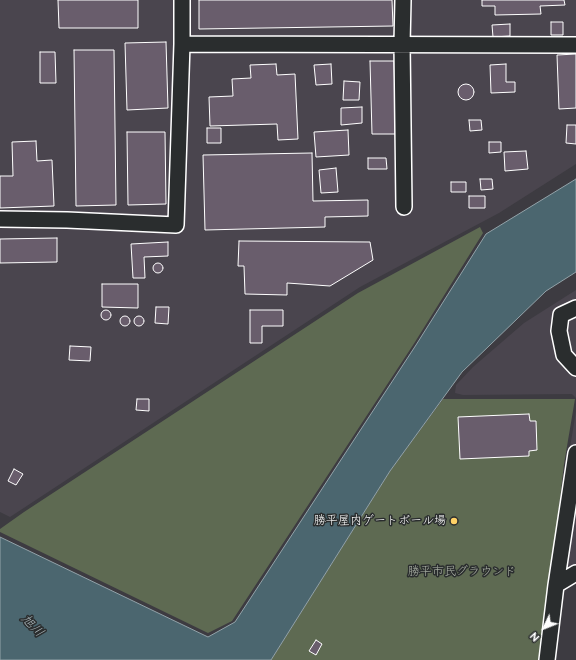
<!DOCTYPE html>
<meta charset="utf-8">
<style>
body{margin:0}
#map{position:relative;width:576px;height:660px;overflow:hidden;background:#3d3b41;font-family:"Balsamiq Sans",sans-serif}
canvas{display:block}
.north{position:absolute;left:524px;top:608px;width:40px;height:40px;-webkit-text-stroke:3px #2a2d2e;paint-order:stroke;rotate:227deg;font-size:11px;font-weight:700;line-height:16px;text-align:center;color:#fff}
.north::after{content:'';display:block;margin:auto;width:14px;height:18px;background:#fff;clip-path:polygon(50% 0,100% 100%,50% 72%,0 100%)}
</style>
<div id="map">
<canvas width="576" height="660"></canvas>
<div class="north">N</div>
</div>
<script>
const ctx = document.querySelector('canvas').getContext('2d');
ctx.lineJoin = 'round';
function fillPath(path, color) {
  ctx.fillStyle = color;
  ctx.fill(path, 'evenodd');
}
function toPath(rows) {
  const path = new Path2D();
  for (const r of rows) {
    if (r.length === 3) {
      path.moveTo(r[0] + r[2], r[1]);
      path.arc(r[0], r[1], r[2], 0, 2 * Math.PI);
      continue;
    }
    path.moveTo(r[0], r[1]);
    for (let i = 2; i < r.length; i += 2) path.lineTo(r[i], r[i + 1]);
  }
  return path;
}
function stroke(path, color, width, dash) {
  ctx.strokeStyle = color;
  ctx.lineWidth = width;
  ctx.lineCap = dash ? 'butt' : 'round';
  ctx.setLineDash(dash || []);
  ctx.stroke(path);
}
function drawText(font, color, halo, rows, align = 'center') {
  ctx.font = font + ' "Balsamiq Sans","Klee One",sans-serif';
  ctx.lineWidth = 3;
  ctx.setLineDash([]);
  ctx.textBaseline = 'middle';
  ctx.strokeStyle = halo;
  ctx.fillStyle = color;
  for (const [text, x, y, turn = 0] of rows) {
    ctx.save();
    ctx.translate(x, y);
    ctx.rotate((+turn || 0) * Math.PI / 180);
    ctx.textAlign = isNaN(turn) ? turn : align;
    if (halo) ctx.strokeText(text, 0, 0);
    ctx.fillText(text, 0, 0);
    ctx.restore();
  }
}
fillPath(toPath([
 [0,0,576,0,576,164,499,213,360,287,10,517,0,512],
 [576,290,576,398,572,394,463,395,455,393,456,385,473,367,524,323],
 [576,411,576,569,560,579,567,466]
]), '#4a454e');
fillPath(toPath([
 [480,227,483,233,415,342,232,621,208,633,0,532,0,529,24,512,358,293],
 [443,399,575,399,564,464,541,660,271,660,392,468]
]), '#5e6a52');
const water = toPath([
 [576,179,576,272,546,291,462,372,390,471,271,660,0,660,0,537,208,637,235,622,416,345,486,234,576,179]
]);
fillPath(water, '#4b666f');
stroke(water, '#93a3a9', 1);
const building = toPath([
 [58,0,138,0,138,28,59,28,58,0],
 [199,0,392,0,393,26,199,29,199,0],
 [482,0,564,0,565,5,540,6,541,14,495,15,495,6,482,6,482,0],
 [551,22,563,22,563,35,551,35,551,22],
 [510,24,510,36,493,37,492,25,510,24],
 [166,42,168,108,127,110,125,43,166,42],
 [74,50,114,50,116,205,76,206,74,50],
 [40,52,55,52,56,83,40,83,40,52],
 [576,54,576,108,559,109,557,55,576,54],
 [370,61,394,61,396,134,372,134,370,61],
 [276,64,277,75,295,74,298,139,278,140,277,124,210,126,209,97,233,96,232,79,251,78,250,65,276,64],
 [331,64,332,84,316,85,314,65,331,64],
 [506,64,506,82,515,82,515,92,491,93,490,65,506,64],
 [344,81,360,82,359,100,343,100,344,81],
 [466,92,8],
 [362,107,362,123,341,125,341,108,362,107],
 [469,120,481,120,482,130,470,131,469,120],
 [567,125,576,125,576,144,566,143,567,125],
 [207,128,221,128,221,143,207,143,207,128],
 [348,130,349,155,316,157,314,132,348,130],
 [127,132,165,132,166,204,128,205,127,132],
 [36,141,37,161,52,160,54,206,0,208,0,176,13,176,12,142,36,141],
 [489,142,501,142,501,152,489,153,489,142],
 [526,151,528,169,505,171,504,152,526,151],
 [312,153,313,201,368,200,368,216,325,217,325,227,205,230,203,155,312,153],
 [368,158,386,158,387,169,368,169,368,158],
 [336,168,338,192,321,193,319,170,336,168],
 [480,179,492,179,493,189,481,190,480,179],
 [451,182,466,182,466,192,451,192,451,182],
 [469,196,485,196,485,208,469,208,469,196],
 [57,238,57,262,0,263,0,239,57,238],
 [239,241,370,242,373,260,330,286,287,283,287,295,245,294,244,266,238,266,239,241],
 [168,242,168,256,144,257,145,278,133,278,131,244,168,242],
 [158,268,5],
 [102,284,138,284,138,308,102,307,102,284],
 [156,307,169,307,168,324,155,323,156,307],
 [250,310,283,310,283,326,262,326,262,343,250,343,250,310],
 [106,315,5],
 [125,321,5],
 [139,321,5],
 [70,346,91,347,90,361,69,360,70,346],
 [137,399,149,399,149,411,136,410,137,399],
 [529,414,530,421,536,421,537,450,529,451,529,456,460,459,458,417,529,414],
 [14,469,23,474,16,485,8,481,14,469],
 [316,640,322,644,316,655,309,651,316,640]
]);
fillPath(building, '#695d6c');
stroke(building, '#fff', 1);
const minor = toPath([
 [182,0,182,44,576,45],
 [403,0,402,44,404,207],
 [0,219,67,220,176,225,182,44],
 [576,308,561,315,559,331,564,355,576,368],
 [556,585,576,453],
 [547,660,556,585,576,573]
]);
stroke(minor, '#fff', 18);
stroke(minor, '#2a2d2e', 15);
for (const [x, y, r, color] of [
 [454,521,4,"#ffd166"]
]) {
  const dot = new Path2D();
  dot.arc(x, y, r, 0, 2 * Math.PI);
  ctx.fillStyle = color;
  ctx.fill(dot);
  stroke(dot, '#2a2d2e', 1.5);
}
drawText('12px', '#fff', '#2a2d2e', [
 ["勝平屋内ゲートボール場",446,521]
], 'right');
drawText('12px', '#aeb4a8', '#2a2d2e', [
 ["勝平市民グラウンド",462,572]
]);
drawText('italic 13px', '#aebabe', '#2a2d2e', [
 ["旭川",32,626,46]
]);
</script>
